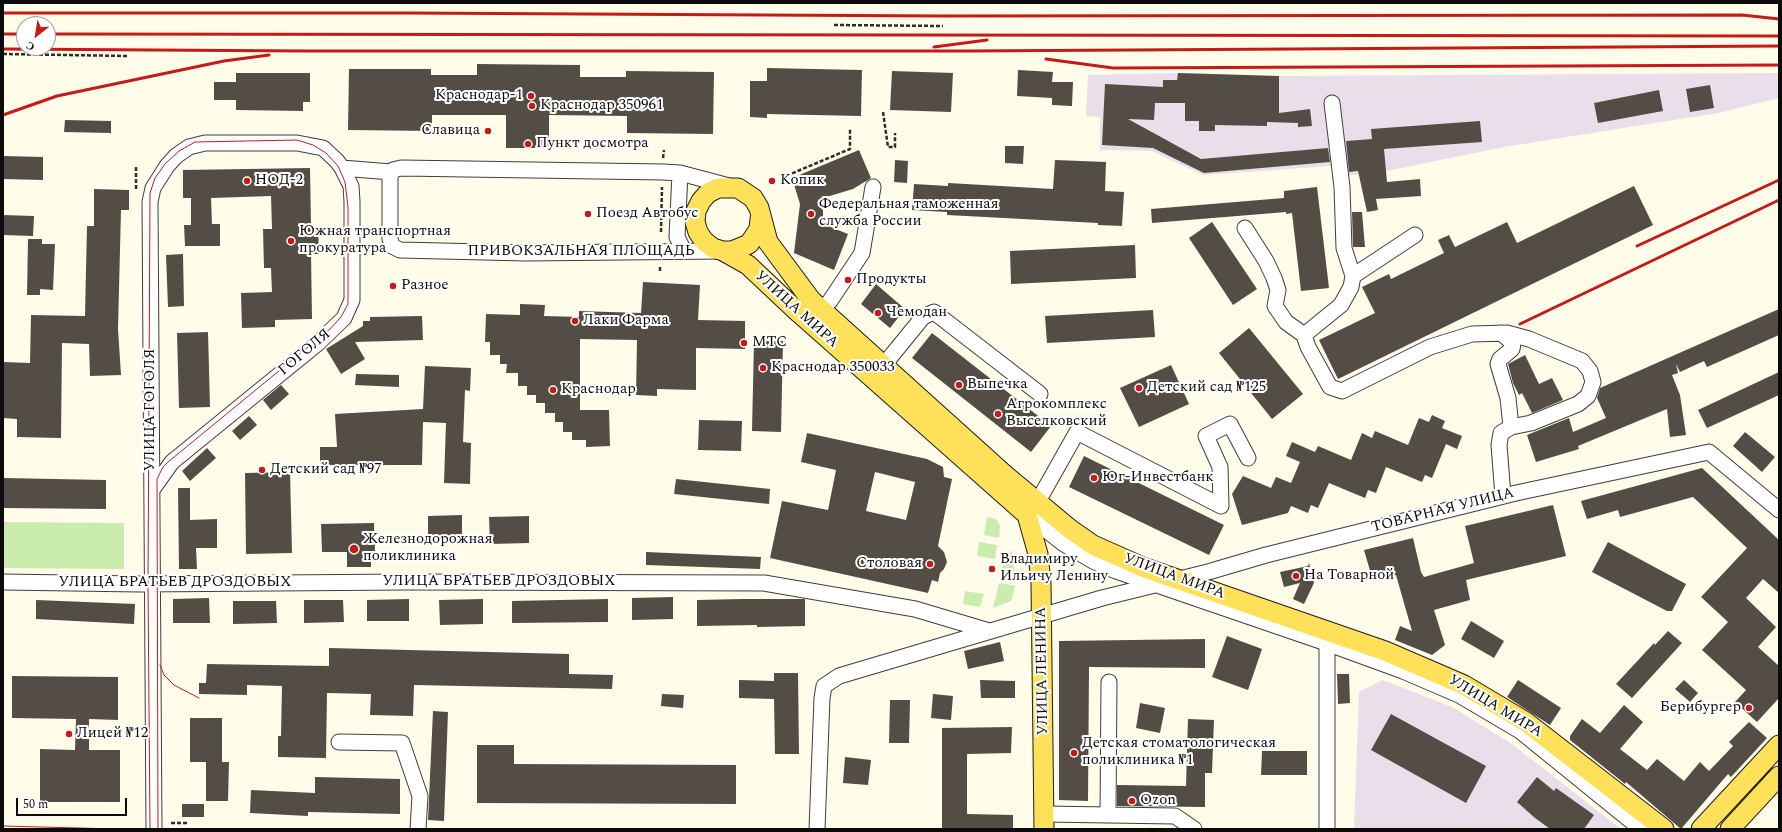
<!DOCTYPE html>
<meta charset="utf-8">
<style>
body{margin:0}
#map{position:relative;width:1782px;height:832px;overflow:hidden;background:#fffce9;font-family:Spectral,serif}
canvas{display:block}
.frame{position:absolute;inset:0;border:4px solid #0b0b0b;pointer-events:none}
.north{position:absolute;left:16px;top:16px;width:40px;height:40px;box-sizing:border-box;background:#fff;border:1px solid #9d9d9d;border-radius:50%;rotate:210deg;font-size:11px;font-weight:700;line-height:16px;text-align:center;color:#0b0b0b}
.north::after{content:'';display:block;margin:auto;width:14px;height:18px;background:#c61a18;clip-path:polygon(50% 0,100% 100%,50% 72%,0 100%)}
.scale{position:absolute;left:16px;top:798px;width:111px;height:18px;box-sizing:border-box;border:2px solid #0b0b0b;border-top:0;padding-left:5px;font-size:12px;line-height:14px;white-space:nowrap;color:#0b0b0b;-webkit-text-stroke:3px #fff;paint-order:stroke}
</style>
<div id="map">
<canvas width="1782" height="832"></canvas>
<div class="frame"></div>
<div class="north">С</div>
<div class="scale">50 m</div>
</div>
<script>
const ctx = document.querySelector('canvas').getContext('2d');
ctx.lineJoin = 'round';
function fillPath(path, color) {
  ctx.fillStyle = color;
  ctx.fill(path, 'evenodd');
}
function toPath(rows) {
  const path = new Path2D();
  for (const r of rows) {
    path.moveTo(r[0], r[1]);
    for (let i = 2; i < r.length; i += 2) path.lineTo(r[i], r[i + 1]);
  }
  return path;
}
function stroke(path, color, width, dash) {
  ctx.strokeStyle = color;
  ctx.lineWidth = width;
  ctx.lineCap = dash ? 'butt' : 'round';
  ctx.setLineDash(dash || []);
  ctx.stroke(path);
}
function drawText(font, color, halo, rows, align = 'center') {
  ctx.font = font + ' Spectral,serif';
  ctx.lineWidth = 4;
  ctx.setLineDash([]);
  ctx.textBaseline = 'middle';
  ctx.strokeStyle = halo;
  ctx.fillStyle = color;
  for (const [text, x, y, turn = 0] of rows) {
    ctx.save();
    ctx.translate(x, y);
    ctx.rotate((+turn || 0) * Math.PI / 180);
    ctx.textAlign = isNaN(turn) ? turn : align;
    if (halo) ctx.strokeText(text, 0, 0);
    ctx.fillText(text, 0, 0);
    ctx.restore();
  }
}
fillPath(toPath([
 [1178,73,1279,76,1779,73,1779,98,1718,113,1504,147,1387,171,1344,176,1330,166,1203,175,1152,151,1100,150,1100,117,1086,116,1088,75],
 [1383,680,1452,707,1512,744,1621,829,1354,829,1359,692]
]), '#ebdeeb');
fillPath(toPath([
 [987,517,996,519,1000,526,999,538,984,535],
 [3,522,124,523,124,569,3,568],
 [979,542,997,545,995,559,977,556],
 [1012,551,1015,580,1001,578,1005,553],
 [999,583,1015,586,1013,595,1011,601,993,608],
 [965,591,984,594,980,607,963,604]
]), '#cbecaf');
fillPath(toPath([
 [477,64,580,65,580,77,626,77,626,71,714,72,713,134,627,133,627,116,549,115,549,148,506,148,506,115,432,115,432,131,348,130,349,69,431,69,431,75,477,75],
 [767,68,862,70,861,116,767,114,767,118,750,117,750,81,767,81],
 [1018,70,1053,72,1052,82,1073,82,1072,106,1052,105,1052,98,1017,96],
 [892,71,953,73,951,112,890,110],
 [236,73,310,73,310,102,303,102,303,111,236,110,236,100,214,100,214,82,236,82],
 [1178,73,1279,76,1279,113,1310,109,1312,126,1298,127,1298,123,1267,122,1267,126,1215,125,1215,131,1199,131,1199,121,1185,121,1185,103,1155,103,1154,120,1128,119,1201,159,1328,148,1330,162,1204,173,1153,148,1102,145,1105,84,1163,87,1163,80,1177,80],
 [1710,85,1714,108,1690,112,1686,89],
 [1659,90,1663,111,1598,123,1594,103],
 [65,120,111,121,111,133,64,132],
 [1480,121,1482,142,1384,149,1387,182,1420,179,1421,196,1376,199,1378,210,1367,212,1358,171,1349,172,1346,141,1372,139,1371,129],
 [1005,146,1024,146,1023,164,1005,163],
 [859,150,871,178,853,189,823,198,823,224,848,234,834,270,794,253,800,204,792,178],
 [3,156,43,157,43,180,3,179],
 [895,160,908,161,907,183,894,182],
 [1055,160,1106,162,1105,191,1124,192,1122,226,1098,225,1098,223,947,215,947,212,912,210,914,184,948,186,948,183,1053,189],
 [310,168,311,226,318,226,319,254,311,254,312,319,275,320,275,327,242,328,241,293,272,292,271,268,264,268,263,229,272,229,271,196,211,198,212,224,220,224,220,246,185,246,184,225,191,225,191,198,183,198,183,170],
 [1634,186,1653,225,1338,379,1319,340,1375,313,1362,287,1389,274,1391,279,1444,253,1438,240,1449,235,1455,247,1507,222,1517,243],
 [1317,187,1329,288,1301,291,1292,213,1286,214,1286,212,1152,223,1151,209,1284,198,1284,191],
 [94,189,129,190,129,210,121,210,118,329,121,375,90,376,89,344,62,343,61,438,17,437,17,419,3,418,3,362,30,363,31,315,85,316,87,226,94,226],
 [1352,212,1362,212,1365,247,1353,247],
 [3,215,34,216,33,236,3,235],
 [1212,222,1257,289,1233,305,1189,238],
 [28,239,42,239,42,244,55,244,53,290,40,289,40,295,27,295],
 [1135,245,1136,278,1011,284,1010,251],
 [183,254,184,306,168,307,166,255],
 [643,282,700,285,698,320,745,321,745,349,696,348,696,390,657,389,657,396,636,395,637,340,580,339,580,410,609,410,610,446,586,447,586,440,572,440,572,432,563,432,563,422,555,422,555,413,545,413,545,403,536,403,536,395,527,395,527,386,518,386,518,373,506,373,507,364,500,364,500,355,490,355,490,342,485,342,486,314,520,315,520,304,545,305,544,316,579,317,579,311,641,313],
 [876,284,905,309,890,328,861,304],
 [1779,309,1779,335,1707,367,1704,361,1680,372,1676,364,1678,373,1672,375,1680,395,1686,435,1670,437,1667,409,1578,446,1579,449,1536,462,1527,435,1569,418,1573,432,1606,418,1597,398,1600,388],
 [1153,310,1155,337,1047,343,1045,316],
 [422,316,423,340,355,342,365,359,341,374,326,349,363,326,363,321,370,321,370,317],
 [1249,328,1303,394,1272,419,1219,353],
 [208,332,210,407,179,408,177,333],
 [932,333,1051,426,1031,452,912,358],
 [754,341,783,341,781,432,752,431],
 [1525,355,1539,384,1552,378,1563,400,1532,413,1522,393,1519,395,1513,383,1508,364],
 [1171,365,1189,404,1139,427,1120,388],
 [425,366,471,368,470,391,465,390,463,442,471,443,470,484,444,483,446,423,423,422,422,465,320,465,320,447,337,447,335,414,423,409],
 [1779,372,1779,395,1707,428,1698,410],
 [356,374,399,375,399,387,355,385],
 [281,385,289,394,271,410,263,400],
 [1432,415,1445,421,1442,428,1462,436,1457,449,1446,444,1432,478,1425,475,1422,482,1386,467,1376,493,1368,490,1365,498,1329,483,1318,508,1311,505,1308,513,1291,506,1288,513,1242,525,1232,494,1243,476,1271,488,1276,477,1291,483,1300,462,1286,456,1292,442,1315,452,1318,446,1351,460,1362,433,1372,438,1375,431,1408,445,1419,418,1429,422],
 [249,416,257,425,240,440,232,431],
 [699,420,742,421,741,451,698,450],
 [1745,432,1775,457,1762,472,1733,446],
 [807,433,927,459,943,467,944,477,952,479,938,546,944,552,947,562,944,569,940,573,938,582,932,580,928,593,770,558,782,501,828,510,836,470,801,462],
 [875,472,915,482,906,520,866,511],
 [207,448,216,458,190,481,182,471],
 [1084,456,1224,525,1209,555,1069,487],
 [1702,468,1779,540,1779,593,1763,579,1746,598,1776,627,1758,647,1779,666,1779,698,1757,722,1735,702,1746,690,1702,650,1728,622,1701,597,1747,548,1693,497,1620,517,1618,510,1587,519,1581,501],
 [290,472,292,553,246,554,245,473],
 [3,478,106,480,106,509,3,508],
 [676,479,770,489,769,504,674,494],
 [178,488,190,488,190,520,217,519,217,548,196,548,197,569,179,569],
 [1553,505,1566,556,1466,580,1470,600,1434,610,1445,645,1432,655,1395,640,1400,626,1412,631,1396,575,1373,581,1364,550,1413,538,1421,572,1424,577,1474,563,1465,526],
 [462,515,462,542,428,542,428,516],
 [529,516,529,543,490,544,489,517],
 [374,523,375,551,371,551,371,567,347,567,347,552,322,552,321,524],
 [1608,542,1686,584,1672,611,1667,611,1592,572],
 [646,552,761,557,760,569,646,565],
 [1309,563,1314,583,1304,604,1293,599,1300,583,1284,587,1280,572,1308,566],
 [673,597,673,619,632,620,632,598],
 [209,598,210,623,173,623,173,599],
 [409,599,409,621,367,621,367,600],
 [483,599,483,624,440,625,439,600],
 [608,599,608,622,512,623,512,601],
 [742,599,805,599,805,626,757,627,757,625,697,626,697,600],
 [36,600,135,604,134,624,36,619],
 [304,600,343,600,344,622,304,623],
 [233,601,276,601,277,623,233,624],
 [1471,621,1504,641,1494,658,1461,639],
 [1668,631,1682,643,1632,698,1616,684,1654,643,1655,645],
 [1227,636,1262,649,1248,690,1212,677],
 [1205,639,1205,668,1089,667,1088,801,1059,800,1059,641],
 [1000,642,1004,661,968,669,964,651],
 [329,648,569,654,569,674,613,675,612,689,414,685,413,716,370,715,371,694,327,693,326,758,278,757,278,736,281,736,282,686,247,685,247,695,199,694,199,683,206,683,207,664,329,666],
 [774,673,798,673,799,754,775,754,774,699,739,698,739,680,774,681],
 [1337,674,1349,674,1350,703,1338,704],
 [12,676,118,677,118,720,89,719,89,750,120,750,120,802,40,802,40,749,75,750,76,719,12,718],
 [980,680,1015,681,1015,698,981,698],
 [1518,680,1561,708,1550,725,1507,697],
 [1684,680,1698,693,1690,702,1675,689],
 [662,694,684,695,683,708,661,706],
 [933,694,953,696,951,720,931,718],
 [890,700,910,700,909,743,889,743],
 [1140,703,1165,708,1160,733,1136,728],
 [1624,705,1643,722,1620,749,1647,770,1657,759,1684,781,1700,762,1709,771,1733,746,1729,742,1749,722,1767,738,1731,777,1728,774,1681,829,1626,782,1625,784,1570,740,1570,736,1582,719,1600,733],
 [433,711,448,712,444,821,428,820],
 [1391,714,1486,766,1466,803,1371,750],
 [190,718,222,718,222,762,229,762,228,801,206,801,206,762,190,762],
 [1188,719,1214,720,1212,773,1205,773,1205,807,1117,806,1117,785,1186,786],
 [1012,727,1011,753,967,754,967,814,1013,815,1013,829,942,829,942,728],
 [477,745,514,745,514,764,736,765,736,804,477,803],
 [1262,751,1307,751,1307,775,1261,775],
 [845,757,871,760,868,785,843,783],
 [315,777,400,779,400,814,308,812,308,816,250,813,251,790,315,793],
 [1537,777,1554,791,1556,788,1594,815,1584,829,1550,829,1535,818,1517,802],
 [182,804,204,804,204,817,182,817]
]), '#544d46');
const minor = toPath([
 [1332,103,1342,187,1344,248,1353,276,1351,287,1341,305,1304,335,1308,347,1330,387,1342,391,1430,347,1472,334,1507,333,1529,339,1582,361,1590,371,1593,382,1588,396,1578,404,1531,423,1511,427,1501,433,1499,445,1503,496],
 [680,173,677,237,684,251],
 [1245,228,1266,261,1274,278,1278,290,1275,306,1286,322,1304,335],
 [722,251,525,253,400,250,392,246,390,239,390,176,393,170,401,168,663,172,680,173,729,186],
 [1353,276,1415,235],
 [821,310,830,301,862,253,873,187],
 [1501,333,1513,343,1512,349,1500,359,1498,364,1508,398,1511,427],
 [883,366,923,317,934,312,1040,394],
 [152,490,172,462,317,344,344,318,352,300,352,202,351,186,342,168],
 [1037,503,1077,432,1221,506,1220,467,1206,436,1230,424,1248,458],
 [1027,515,1064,544,1093,561,1116,571,1326,643,1403,671,1459,695,1520,731,1641,829],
 [3,582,140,584,407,582,764,583,915,609,989,631],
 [1327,633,1327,829],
 [339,742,402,743,420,796,418,829],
 [1044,814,1175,816,1194,829],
 [1108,815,1109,682],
 [154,829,150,202,153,188,167,166,176,156,189,147,205,143,297,143,323,148,337,161,342,168,391,172],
 [817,829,822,698,824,686,839,676,1102,598,1208,572,1266,555,1516,493,1709,452,1779,510]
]);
const major = toPath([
 [723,251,732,251,749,244,759,229,760,219],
 [1044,829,1041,583,1038,554,1027,515,799,313,748,265,723,251,713,248,704,241,698,232,695,222,696,211,701,201,708,193,718,188,738,188,753,198,759,208,768,242,811,300,1004,474,1070,529,1093,545,1145,568,1385,651,1464,685,1526,722,1664,829],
 [1701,829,1779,745],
 [1730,829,1779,776]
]);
stroke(minor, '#3e3e3e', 17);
stroke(major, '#1c1c1c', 21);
stroke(toPath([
 [834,25,943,26],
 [3,54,127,56],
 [883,112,888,147,895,147,895,133],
 [663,158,664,150],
 [136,167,136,191],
 [781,178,850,149,850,129],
 [661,232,662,187],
 [660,271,660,265],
 [171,823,188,823]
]), '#2d2d2d', 2.5, [4, 2]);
stroke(minor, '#fff', 15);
stroke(major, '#ffe059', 19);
stroke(toPath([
 [160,665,164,675,174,685,199,698],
 [3,826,116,829],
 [150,829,148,584,150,193,155,178,165,164,179,151,195,142,297,140,313,145,326,153,338,166,345,182,348,207,348,304,341,317,330,329,168,462,163,467,157,479,158,829]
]), '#c61a18', 1);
stroke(toPath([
 [3,13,406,13,943,16,1742,15,1779,19],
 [3,34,24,34],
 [48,34,1779,36],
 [934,47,987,40],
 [3,49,306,51,968,51,1779,46],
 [1046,59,1113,68,1779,65],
 [3,115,57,96,224,61,269,55],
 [1637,246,1779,180],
 [1520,324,1779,200]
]), '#c61a18', 3);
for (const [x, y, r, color] of [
 [531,96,4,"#c61a18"],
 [532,106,4,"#c61a18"],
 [488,131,4,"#c61a18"],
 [528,144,4,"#c61a18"],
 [247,181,4,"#c61a18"],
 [772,181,4,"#c61a18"],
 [588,214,4,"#c61a18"],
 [811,214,4,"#c61a18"],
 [291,241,4,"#c61a18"],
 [848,280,4,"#c61a18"],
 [393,286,4,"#c61a18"],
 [878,313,4,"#c61a18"],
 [575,321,4,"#c61a18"],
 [744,343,4,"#c61a18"],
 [763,368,4,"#c61a18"],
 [959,385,4,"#c61a18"],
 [1139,388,4,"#c61a18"],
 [553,390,4,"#c61a18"],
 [998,414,4,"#c61a18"],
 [262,470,4,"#c61a18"],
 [1094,478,4,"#c61a18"],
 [354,549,5,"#c61a18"],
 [930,564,4,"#c61a18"],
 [992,569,4,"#c61a18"],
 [1296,576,4,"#c61a18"],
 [1749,708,4,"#c61a18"],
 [69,734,4,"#c61a18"],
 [1074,753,4,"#c61a18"],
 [1132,801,4,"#c61a18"]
]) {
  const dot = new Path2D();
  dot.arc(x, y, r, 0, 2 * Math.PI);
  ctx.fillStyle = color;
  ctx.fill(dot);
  stroke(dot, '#fff', 1.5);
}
drawText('15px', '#0b0b0b', '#fff', [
 ["Краснодар-1",523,96,"right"],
 ["Краснодар 350961",540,106],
 ["Славица",480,131,"right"],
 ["Пункт досмотра",536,144],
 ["НОД-2",255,181],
 ["Копик",780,181],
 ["Федеральная таможенная",819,205],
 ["служба России",819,222],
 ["Поезд Автобус",596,214],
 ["Южная транспортная",299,232],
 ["прокуратура",299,249],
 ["Продукты",856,280],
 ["Разное",401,286],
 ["Чемодан",886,313],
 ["Лаки Фарма",583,321],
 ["МТС",752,343],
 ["Краснодар 350033",771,368],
 ["Выпечка",967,385],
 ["Детский сад №125",1147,388],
 ["Краснодар",561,390],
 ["Агрокомплекс",1006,405],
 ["Выселковский",1006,422],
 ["Детский сад №97",270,470],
 ["Юг-Инвестбанк",1102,478],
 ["Железнодорожная",363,540],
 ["поликлиника",363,557],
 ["Владимиру",1000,560],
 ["Ильичу Ленину",1000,577],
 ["Столовая",922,564,"right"],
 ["На Товарной",1304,576],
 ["Берибургер",1741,708,"right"],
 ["Лицей №12",77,734],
 ["Детская стоматологическая",1082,744],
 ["поликлиника №1",1082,761],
 ["Ozon",1140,801]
], 'left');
drawText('15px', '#0b0b0b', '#fff', [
 ["ПРИВОКЗАЛЬНАЯ ПЛОЩАДЬ",581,252],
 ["УЛИЦА МИРА",796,310,42],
 ["ГОГОЛЯ",305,353,-40],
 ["УЛИЦА ГОГОЛЯ",151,410,-90],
 ["ТОВАРНАЯ УЛИЦА",1443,511,-14],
 ["УЛИЦА МИРА",1174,577,20],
 ["УЛИЦА БРАТЬЕВ ДРОЗДОВЫХ",499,582],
 ["УЛИЦА БРАТЬЕВ ДРОЗДОВЫХ",175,583],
 ["УЛИЦА ЛЕНИНА",1043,671,-91],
 ["УЛИЦА МИРА",1495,707,31]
]);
</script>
